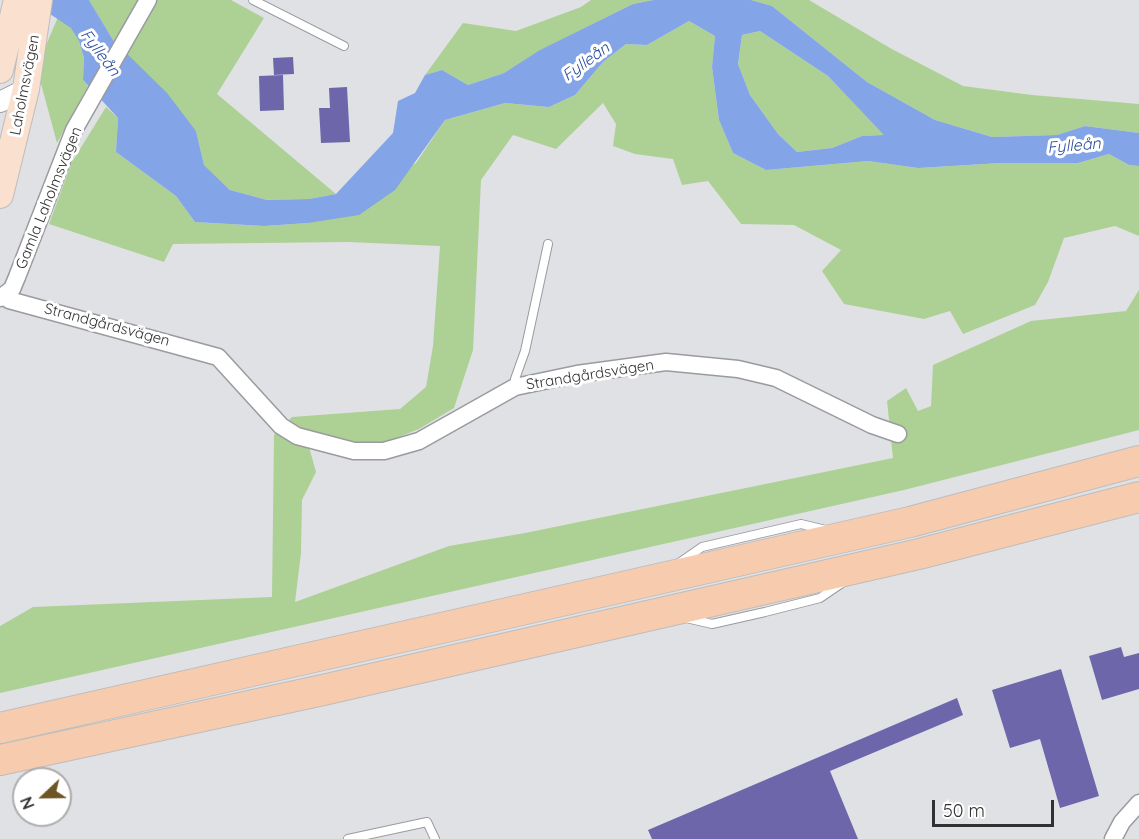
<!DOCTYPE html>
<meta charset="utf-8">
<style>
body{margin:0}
#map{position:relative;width:1139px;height:839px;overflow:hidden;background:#e0e1e5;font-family:Quicksand,sans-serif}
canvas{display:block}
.north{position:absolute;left:12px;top:767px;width:60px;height:60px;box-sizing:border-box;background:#fff;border:2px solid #adadad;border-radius:50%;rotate:248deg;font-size:16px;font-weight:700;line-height:24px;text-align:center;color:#313132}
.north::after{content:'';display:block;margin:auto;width:21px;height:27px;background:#6d5525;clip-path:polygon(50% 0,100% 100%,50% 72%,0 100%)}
.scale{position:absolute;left:932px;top:800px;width:122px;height:27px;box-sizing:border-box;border:3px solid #313132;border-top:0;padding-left:8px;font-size:18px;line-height:21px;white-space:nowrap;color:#313132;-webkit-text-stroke:4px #fff;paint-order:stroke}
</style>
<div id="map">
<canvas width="1139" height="839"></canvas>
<div class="north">N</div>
<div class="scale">50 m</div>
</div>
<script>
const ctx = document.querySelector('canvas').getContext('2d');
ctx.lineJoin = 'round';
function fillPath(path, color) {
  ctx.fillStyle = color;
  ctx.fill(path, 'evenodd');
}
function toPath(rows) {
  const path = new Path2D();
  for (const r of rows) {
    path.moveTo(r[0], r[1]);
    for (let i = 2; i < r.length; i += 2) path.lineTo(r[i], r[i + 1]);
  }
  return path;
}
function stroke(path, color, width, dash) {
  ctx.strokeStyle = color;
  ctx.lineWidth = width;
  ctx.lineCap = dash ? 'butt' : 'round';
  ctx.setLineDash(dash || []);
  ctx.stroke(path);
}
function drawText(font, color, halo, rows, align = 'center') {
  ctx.font = font + ' Quicksand,sans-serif';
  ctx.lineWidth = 6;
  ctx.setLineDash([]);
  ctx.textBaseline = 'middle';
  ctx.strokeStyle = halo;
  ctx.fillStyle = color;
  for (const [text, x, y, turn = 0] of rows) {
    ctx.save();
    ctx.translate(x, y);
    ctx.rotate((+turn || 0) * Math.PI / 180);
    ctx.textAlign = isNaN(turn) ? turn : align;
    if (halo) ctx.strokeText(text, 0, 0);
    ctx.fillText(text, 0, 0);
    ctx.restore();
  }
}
fillPath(toPath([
 [89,0,231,0,264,18,217,94,336,194,309,199,267,200,230,190,204,165,196,131,113,40],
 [591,0,653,0,633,4,541,50,504,73,468,85,442,70,425,75,463,23,516,31,581,7],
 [751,0,809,0,890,48,963,86,1032,95,1139,104,1139,133,1085,126,1057,135,992,137,935,120,867,82,772,6],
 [58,17,72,28,79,41,84,58,83,80,88,86,57,143,40,80,44,50],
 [689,21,715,36,712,67,719,120,733,153,766,170,868,161,918,168,1001,163,1078,163,1109,154,1129,165,1139,166,1139,236,1115,226,1064,238,1048,282,1035,305,963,334,950,311,924,319,844,304,822,271,841,250,794,225,741,224,708,181,682,185,673,159,635,154,613,146,616,124,603,103,556,149,513,135,481,180,473,350,454,408,419,429,386,442,350,444,304,429,316,472,302,500,301,553,295,602,449,546,525,533,893,458,887,401,906,388,918,411,931,406,933,365,1031,321,1126,311,1139,290,1139,430,904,490,0,693,0,626,33,607,272,597,274,435,292,417,400,409,426,387,433,346,440,246,348,242,173,244,164,262,49,224,72,162,106,107,118,118,116,152,176,196,195,222,264,226,308,223,416,163,445,120,505,103,549,107,575,95,603,62,626,44,647,45],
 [760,31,828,76,885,135,862,136,832,148,797,152,778,134,750,95,738,64,742,35]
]), '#add194');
fillPath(toPath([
 [29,0,89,0,113,40,167,93,196,131,204,165,230,190,267,200,309,199,336,194,393,133,398,101,415,93,425,75,442,70,468,85,504,73,540,50,633,4,653,0,751,0,772,6,867,82,935,120,992,137,1057,135,1085,126,1139,133,1139,166,1129,165,1109,154,1078,163,1001,163,918,168,868,161,766,170,733,153,719,120,712,67,715,36,689,21,647,45,626,44,603,62,575,95,549,107,505,103,445,120,395,190,359,215,308,223,264,226,195,222,176,196,116,152,118,118,83,80,84,58,79,41,71,28],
 [760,31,828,76,884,135,862,136,832,148,797,152,778,134,750,95,738,64,742,35]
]), '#83a4e7');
fillPath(toPath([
 [293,57,294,74,274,75,273,58],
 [283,75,284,110,260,111,259,76],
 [347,87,350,142,321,143,319,108,330,108,329,88],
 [1121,647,1124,657,1139,653,1139,689,1102,700,1089,656],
 [1061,669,1099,796,1060,808,1040,739,1010,748,992,690],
 [957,698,963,715,830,771,858,839,652,839,648,830]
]), '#6e66ab');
const service = toPath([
 [253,0,344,46],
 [515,387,515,379,525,351,548,244],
 [679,563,702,547,801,524,826,530],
 [686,618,712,624,765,612,820,598,842,583],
 [348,839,427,822,435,839]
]);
const minor = toPath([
 [6,296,9,300,218,357,281,426,297,436,354,451,384,451,419,441,515,387,577,374,666,362,738,369,776,378,872,425,898,434],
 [0,298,12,289,17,277,74,130,148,0],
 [1113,839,1122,822,1139,803]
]);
const tertiary = toPath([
 [0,102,26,89]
]);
const primary = toPath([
 [0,70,17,0],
 [0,195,26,89,39,0]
]);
const motorway = toPath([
 [0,728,910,522,1139,461],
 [0,760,323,690,919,554,1139,497]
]);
stroke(service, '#9a9b9e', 10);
stroke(minor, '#9a9b9e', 19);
stroke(tertiary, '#9a9b9e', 22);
stroke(primary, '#bdbdbd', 28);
stroke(motorway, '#bdbdbd', 32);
stroke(service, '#fff', 8);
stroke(minor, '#fff', 16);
stroke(tertiary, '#fff', 20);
stroke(primary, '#fae0ce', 26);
stroke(motorway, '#f7cbae', 30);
drawText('15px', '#313132', '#fff', [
 ["Laholmsvägen",25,85,-79],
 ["Gamla Laholmsvägen",49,198,-68],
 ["Strandgårdsvägen",107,325,15],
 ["Strandgårdsvägen",590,375,-9]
]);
drawText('italic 16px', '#294c9b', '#fff', [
 ["Fylleån",100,53,53],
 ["Fylleån",586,62,-36],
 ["Fylleån",1074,146,-5]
]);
</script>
